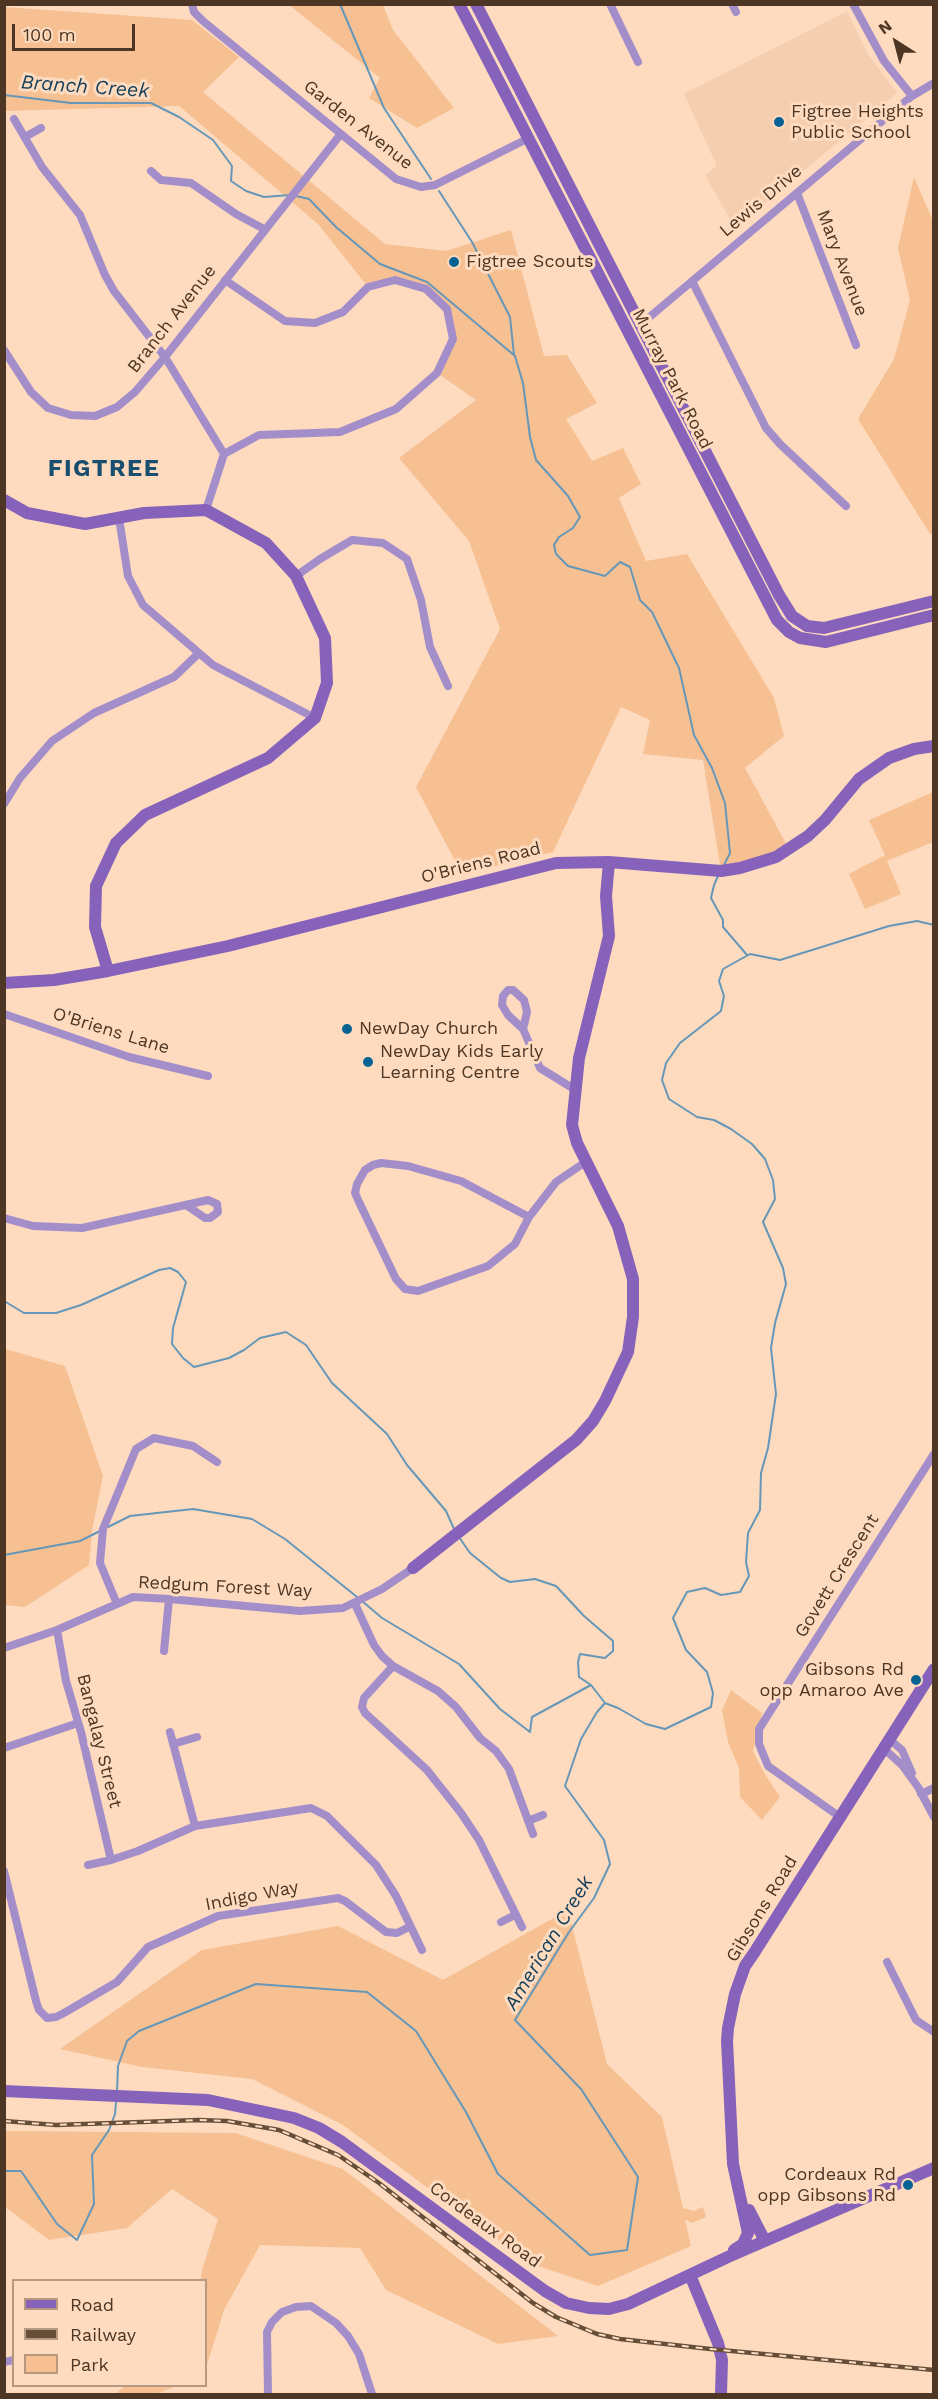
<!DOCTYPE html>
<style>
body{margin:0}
#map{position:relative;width:938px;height:2399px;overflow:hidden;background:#fedbbf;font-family:"Work Sans",sans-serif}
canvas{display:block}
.frame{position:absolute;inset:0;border:6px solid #4d3623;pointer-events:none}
.legend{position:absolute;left:12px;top:2279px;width:195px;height:108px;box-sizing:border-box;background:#fedbbf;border:2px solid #b79981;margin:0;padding:8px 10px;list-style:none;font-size:18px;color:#4d3623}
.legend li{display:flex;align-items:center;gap:12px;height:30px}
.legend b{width:30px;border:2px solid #b79981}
.north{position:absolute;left:866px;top:12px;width:60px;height:60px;-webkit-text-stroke:4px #fedbbf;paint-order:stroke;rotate:324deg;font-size:16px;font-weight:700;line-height:24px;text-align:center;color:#4d3623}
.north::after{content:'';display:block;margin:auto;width:21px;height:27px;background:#4d3623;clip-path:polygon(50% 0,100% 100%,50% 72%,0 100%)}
.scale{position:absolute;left:12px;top:24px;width:123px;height:27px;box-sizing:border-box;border:3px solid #4d3623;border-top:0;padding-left:8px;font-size:18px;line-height:21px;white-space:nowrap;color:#4d3623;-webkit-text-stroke:4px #fedbbf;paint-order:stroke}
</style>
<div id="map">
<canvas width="938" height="2399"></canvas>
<div class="frame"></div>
<ul class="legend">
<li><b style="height:8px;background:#8662bb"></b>Road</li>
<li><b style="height:8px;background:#664e39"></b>Railway</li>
<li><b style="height:16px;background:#f6c093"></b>Park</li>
</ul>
<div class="north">N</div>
<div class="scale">100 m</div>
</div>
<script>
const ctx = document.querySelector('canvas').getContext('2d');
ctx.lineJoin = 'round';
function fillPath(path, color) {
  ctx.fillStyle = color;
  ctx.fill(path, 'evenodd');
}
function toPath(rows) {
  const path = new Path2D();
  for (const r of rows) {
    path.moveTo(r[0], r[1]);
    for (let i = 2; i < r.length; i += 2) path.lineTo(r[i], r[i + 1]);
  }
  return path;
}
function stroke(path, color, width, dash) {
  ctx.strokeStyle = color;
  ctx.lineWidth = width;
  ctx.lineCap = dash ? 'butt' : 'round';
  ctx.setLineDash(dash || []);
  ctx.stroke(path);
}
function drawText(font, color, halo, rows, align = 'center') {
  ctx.font = font + ' "Work Sans",sans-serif';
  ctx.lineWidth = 6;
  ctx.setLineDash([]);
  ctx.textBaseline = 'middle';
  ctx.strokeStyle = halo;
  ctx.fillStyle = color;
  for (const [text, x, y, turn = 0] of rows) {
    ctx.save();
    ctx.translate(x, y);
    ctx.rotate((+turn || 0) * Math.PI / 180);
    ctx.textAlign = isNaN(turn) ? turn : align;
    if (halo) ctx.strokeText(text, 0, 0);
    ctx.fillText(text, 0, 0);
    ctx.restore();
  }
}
fillPath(toPath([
 [847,11,868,54,897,93,735,228,705,175,717,166,684,94]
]), '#f5ceaf');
fillPath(toPath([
 [289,5,383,5,393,30,454,108,417,128,369,98,380,78],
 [4,7,192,20,239,57,203,92,385,244,446,251,511,230,544,356,567,355,597,403,566,419,592,461,623,448,641,484,619,498,646,561,687,554,774,698,784,736,745,768,789,849,721,871,703,760,643,754,650,720,621,707,553,852,462,874,416,787,500,629,469,541,399,458,476,400,437,373,453,339,447,309,426,289,395,280,368,287,318,224,179,106,5,111],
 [914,177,933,221,933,534,930,534,858,419,894,359,910,300,898,248],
 [933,792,933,842,887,861,901,894,865,909,849,874,885,855,869,820],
 [5,1349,65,1366,103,1476,92,1531,89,1565,25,1607,5,1605],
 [731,1690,762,1713,753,1751,764,1773,780,1797,762,1820,740,1797,739,1768,728,1742,722,1710],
 [568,1910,607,2064,662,2117,683,2208,694,2211,703,2207,706,2217,692,2223,685,2219,691,2246,598,2286,529,2263,343,2125,252,2079,142,2067,60,2049,202,1950,338,1926,443,1980],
 [5,2131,236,2133,343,2169,558,2336,498,2344,386,2290,360,2248,260,2245,224,2310,206,2368,206,2280,201,2280,202,2270,218,2219,172,2189,127,2228,49,2240,5,2207],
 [125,2386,177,2386,155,2394,115,2394]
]), '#f6c093');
stroke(toPath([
 [340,4,384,108,431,179],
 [4,95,71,103,151,103,179,117,213,140,232,166,231,181,246,191,264,197,290,195],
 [439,191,472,242,510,317,514,355],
 [296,196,309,199,336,227,380,264,427,282,515,356,523,383,530,437,536,460,568,496,580,517,573,528,559,537,554,545,556,554,568,566,605,576,620,562,630,567,640,600,652,612,679,668,694,735,712,768,725,803,730,853,724,865],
 [718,876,714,885,711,898,723,920,723,927,747,955],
 [4,1301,24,1313,56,1313,81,1305,159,1270,170,1268,178,1272,186,1282,173,1328,172,1344,183,1358,194,1367,229,1358,244,1350,260,1338,286,1332,306,1345,332,1383,387,1434,407,1465,446,1511,454,1529],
 [108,1527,130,1516,193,1509,252,1519,285,1539,357,1597],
 [459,1537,470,1553,501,1578,510,1582,535,1579,556,1586,584,1616,613,1641,613,1651,605,1658,580,1654,578,1662,579,1677,591,1685,605,1703],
 [4,1555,80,1541,100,1531],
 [362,1601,382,1618,459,1664,500,1709,530,1732,532,1717,591,1685],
 [117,2093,118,2066,127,2041,139,2031,256,1984,367,1992,416,2031,466,2112,498,2174,590,2255,627,2250,638,2177,581,2089,515,2020,569,1932,594,1898,610,1864,604,1840,565,1786,581,1739,597,1712,605,1703,618,1708,646,1724,665,1729,711,1707,713,1693,707,1672,686,1650,673,1618,687,1592,705,1588,721,1595,740,1592,749,1576,746,1562,748,1533,760,1510,761,1473,768,1448,776,1394,771,1348,775,1323,786,1284,783,1268,763,1222,775,1199,773,1180,765,1159,752,1144,731,1129,714,1120,697,1117,669,1099,662,1080,666,1063,680,1043,721,1011,724,996,719,981,723,969,750,954,780,960,889,926,917,921,934,925],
 [4,2171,21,2171,57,2224,77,2240,94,2204,92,2155,109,2130,115,2114,116,2102]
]), '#6697b8', 2);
stroke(toPath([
 [192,4,194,12,203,21,396,179,421,187,435,185,527,139],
 [610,4,638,62],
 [732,4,736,12],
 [853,4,884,61,912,96],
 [14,119,42,167,80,215,105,275,114,291,165,357,224,454],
 [25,137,41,128],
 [151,171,161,180,191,183,236,214,264,229],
 [797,193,856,345],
 [692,281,766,428,780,444,846,506],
 [640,325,912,96,934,83],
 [4,350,31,392,48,408,71,415,95,416,117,407,135,392,165,357,340,135],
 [206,510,224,454,259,435,340,432,396,409,437,373,453,339,447,309,426,289,395,280,368,287,343,312,315,323,285,321,225,280],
 [119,518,128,576,143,605,213,665,315,718],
 [296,576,320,559,352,540,383,543,407,559,421,600,430,647,448,686],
 [4,804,20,778,52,741,94,713,174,677,199,653],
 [4,1014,129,1057,208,1076],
 [523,1029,527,1012,524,1000,513,990,508,990,503,996,502,1005,508,1015,523,1029,540,1068,574,1089],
 [529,1217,461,1181,408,1166,381,1163,373,1165,365,1170,357,1184,355,1193,359,1202,396,1279,405,1289,418,1291,488,1266,515,1244,529,1217,556,1182,587,1161],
 [4,1218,33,1226,82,1228,208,1200,217,1204,218,1212,210,1218,205,1218,186,1205],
 [117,1604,100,1563,103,1529,136,1449,154,1438,193,1446,217,1462],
 [355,1604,374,1645,382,1656,393,1666,438,1691,456,1707,480,1738,496,1751,509,1769,533,1834],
 [57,1630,66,1681,81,1732,111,1860],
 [4,1648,57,1630,133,1597,169,1599,300,1611,343,1608,382,1589,413,1568],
 [164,1651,169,1599],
 [393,1666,364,1698,362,1707,365,1713,427,1770,461,1813,479,1840,522,1927],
 [170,1732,195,1826],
 [889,1739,902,1750,912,1773],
 [173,1744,197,1737],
 [4,1748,78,1723],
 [883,1748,902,1765,918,1787,934,1817],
 [921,1794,934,1788],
 [840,1817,768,1766,759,1744,759,1729,934,1454],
 [528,1821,543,1815],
 [88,1865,111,1860,138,1851,195,1826,311,1808,327,1816,376,1865,396,1896,422,1950],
 [4,1871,36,2001,39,2010,47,2018,56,2017,64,2013,117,1982,148,1947,218,1916,338,1898,345,1901,386,1932,397,1933,409,1927],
 [501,1922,515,1915],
 [887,1962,916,2020,934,2032],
 [4,2362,14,2360],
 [268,2394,267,2332,272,2322,282,2312,296,2307,311,2306,336,2323,348,2336,359,2354,372,2394]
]), '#a38eca', 8);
stroke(toPath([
 [459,4,777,620,789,632,800,638,826,642,934,615],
 [476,4,779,595,792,616,807,626,824,628,934,601],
 [4,500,27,513,85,524,144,513,206,510,266,543,296,576,325,638,327,683,315,718,268,758,145,815,116,843,96,886,95,927,108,971],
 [4,983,54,980,108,971,228,946,556,863,609,862,721,871,740,868,776,857,808,836,825,820,859,779,889,758,914,749,934,746],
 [413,1568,576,1440,593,1421,605,1401,628,1352,633,1317,633,1279,618,1226,577,1143,572,1125,579,1058,609,936,606,896,609,862],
 [4,2091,208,2100,294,2118,319,2128,342,2142,545,2291,566,2303,589,2308,609,2309,628,2304,730,2256,934,2168],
 [749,2210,765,2241],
 [734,2250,743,2244,748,2233,733,2164,727,2041,728,2028,735,1994,745,1966,754,1953,934,1669],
 [690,2275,718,2343,722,2360,721,2394]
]), '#8662bb', 12);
const rail = toPath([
 [4,2121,56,2125,198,2120,227,2121,279,2130,338,2155,379,2183,533,2303,556,2317,597,2334,620,2339,710,2349,934,2370]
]);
stroke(rail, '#664e39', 4.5);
stroke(rail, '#fedbbf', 2, [7]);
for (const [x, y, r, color] of [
 [779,122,6,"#056292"],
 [454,262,6,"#056292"],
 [347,1029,6,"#056292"],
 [368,1062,6,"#056292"],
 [916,1680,6,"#056292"],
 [908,2185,6,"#056292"]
]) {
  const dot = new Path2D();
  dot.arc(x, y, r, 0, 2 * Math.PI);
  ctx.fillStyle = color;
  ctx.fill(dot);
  stroke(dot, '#fedbbf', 2);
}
drawText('18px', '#4d3623', '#fedbbf', [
 ["Figtree Heights",791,112],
 ["Public School",791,133],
 ["Figtree Scouts",466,262],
 ["NewDay Church",359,1029],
 ["NewDay Kids Early",380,1052],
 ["Learning Centre",380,1073],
 ["Gibsons Rd",904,1670,"right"],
 ["opp Amaroo Ave",904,1691,"right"],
 ["Cordeaux Rd",896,2175,"right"],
 ["opp Gibsons Rd",896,2196,"right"]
], 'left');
drawText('18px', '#4d3623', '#fedbbf', [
 ["Garden Avenue",358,125,38],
 ["Lewis Drive",761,201,-40],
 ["Mary Avenue",842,263,69],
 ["Branch Avenue",172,319,-52],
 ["Murray Park Road",672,379,63],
 ["O'Briens Road",481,863,-14],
 ["O'Briens Lane",111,1031,17],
 ["Govett Crescent",837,1576,-58],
 ["Redgum Forest Way",225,1587,3],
 ["Bangalay Street",99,1741,76],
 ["Indigo Way",252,1896,-11],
 ["Gibsons Road",762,1909,-59],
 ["Cordeaux Road",485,2225,36]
]);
drawText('italic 20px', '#133f5b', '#fedbbf', [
 ["Branch Creek",85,87,4],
 ["American Creek",549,1943,-59]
]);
ctx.letterSpacing = '1.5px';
drawText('bold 24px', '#184e70', '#fedbbf', [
 ["FIGTREE",104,469]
]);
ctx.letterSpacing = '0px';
</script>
